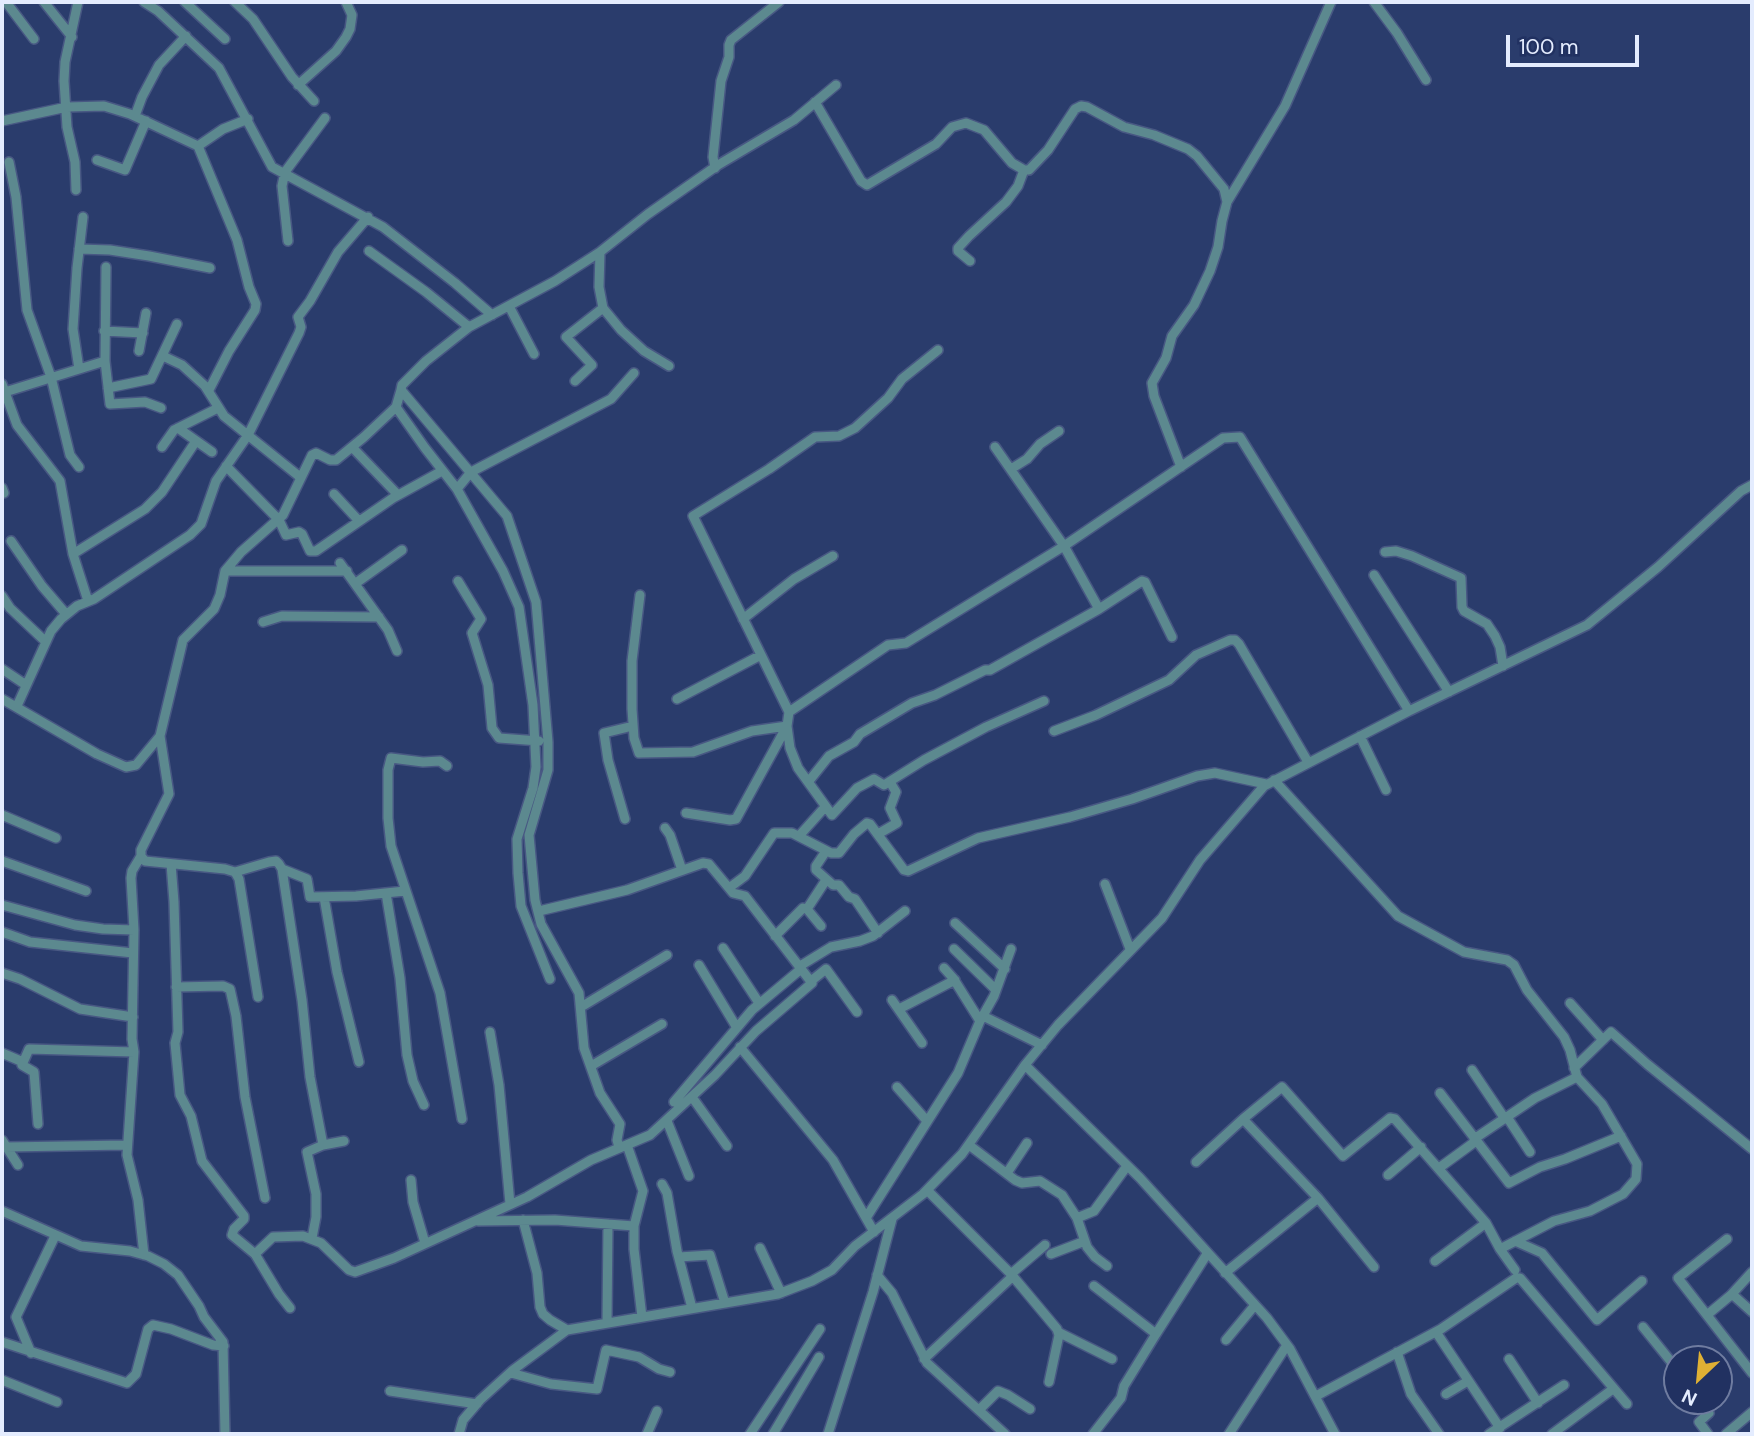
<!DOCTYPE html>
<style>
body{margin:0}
#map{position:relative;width:1754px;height:1436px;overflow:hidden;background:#2a3c6c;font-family:"DM Sans",sans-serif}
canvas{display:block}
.frame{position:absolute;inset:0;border:4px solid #e4ecfe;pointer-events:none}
.north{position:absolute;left:1663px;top:1345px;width:70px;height:70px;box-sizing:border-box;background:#213161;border:2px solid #6f7ca0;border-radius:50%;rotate:206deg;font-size:19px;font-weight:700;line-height:28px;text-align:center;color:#e4ecfe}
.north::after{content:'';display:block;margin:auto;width:24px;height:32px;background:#dfb034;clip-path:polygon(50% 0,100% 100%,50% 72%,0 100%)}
.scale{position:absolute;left:1506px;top:35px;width:133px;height:32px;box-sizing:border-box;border:4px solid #e4ecfe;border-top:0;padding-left:9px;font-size:21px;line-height:24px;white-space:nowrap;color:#e4ecfe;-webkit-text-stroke:5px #213161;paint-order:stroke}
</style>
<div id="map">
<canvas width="1754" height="1436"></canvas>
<div class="frame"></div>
<div class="north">N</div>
<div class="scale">100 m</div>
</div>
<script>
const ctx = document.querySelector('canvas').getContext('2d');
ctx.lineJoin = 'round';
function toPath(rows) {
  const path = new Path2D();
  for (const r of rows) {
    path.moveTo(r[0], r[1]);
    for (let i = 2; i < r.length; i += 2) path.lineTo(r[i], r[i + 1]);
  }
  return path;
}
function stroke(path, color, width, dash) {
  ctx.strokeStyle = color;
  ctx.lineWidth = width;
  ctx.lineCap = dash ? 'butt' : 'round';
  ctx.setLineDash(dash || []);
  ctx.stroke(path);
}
const minor = toPath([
 [6,2,34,39],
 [44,2,72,37],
 [144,2,158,11,219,68,272,167,383,227,455,283,492,315],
 [185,2,225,39],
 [235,2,253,19,292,77,314,101],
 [1374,2,1397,33,1426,80],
 [298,85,336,51,346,37,350,29,352,15,346,2],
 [815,102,861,181,867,185,936,144,952,127,966,123,984,130,1012,163,1024,170,1029,170,1048,150,1075,109,1081,106,1087,107,1124,127,1154,135,1188,149,1197,156,1224,189,1227,202],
 [135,116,142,97,159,65,186,36],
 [2,121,67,107,104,106,130,114,198,146,237,240,249,287,256,304,255,310,229,351,209,390],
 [198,146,223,129,248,119],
 [97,160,125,170,146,121],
 [9,162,16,197,27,310,51,377,70,455,79,467],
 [715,168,713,157,721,81,729,57,729,45,731,40,779,2],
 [76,190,75,162,67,127,64,81,65,62,78,2],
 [288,241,282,186,285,172,325,118],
 [79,249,110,250,149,256,210,268],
 [369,251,426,292,469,327],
 [600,252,599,287,603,308,621,330,644,351,669,366],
 [970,261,958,251,958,248,969,236,1006,202,1018,186,1024,170],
 [106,267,105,361,110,404,145,402,161,408],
 [509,306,534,354],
 [104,331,143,333],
 [938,350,902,379,888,398,855,428,839,436,815,437,769,469,693,516,789,712,888,645,906,643,1064,546,1223,438,1240,437,1409,711],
 [139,351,146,313],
 [163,356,182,365,205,386,224,416,300,477],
 [79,369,73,329,77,268,83,217],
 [575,381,592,365,566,337,603,308],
 [2,384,17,425,60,481,73,554,88,601],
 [108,388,151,379,177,324],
 [401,390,396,407,425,448,457,489,503,571,519,607,533,705,536,767,533,788,517,839,518,873,521,906,550,979],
 [5,392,105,361],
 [178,428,212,452],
 [162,447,174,430,218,408],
 [352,447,398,495],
 [995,447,1064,546,1099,609],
 [226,466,279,520,286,535,299,532,302,534,310,551,316,551,393,498,442,471],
 [1181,467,1154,396,1152,383,1166,358,1172,336,1194,305,1210,271,1218,247,1222,221,1227,202,1285,106,1331,2],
 [1011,469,1027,459,1040,444,1059,431],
 [2,488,4,493],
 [457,489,471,472,611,399,634,373],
 [334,494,359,521],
 [11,541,42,586,66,614],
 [1385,552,1396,551,1412,556,1461,578,1462,607,1464,611,1487,624,1495,636,1500,647,1503,666],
 [73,554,145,509,162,492,196,441],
 [340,563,388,630,397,651],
 [225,571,347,571],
 [1374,575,1449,692],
 [458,581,481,619,472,633,488,685,492,728,499,738,539,741],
 [356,583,402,550],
 [640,595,632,661,632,709,634,738,639,753,693,752,752,731,787,726,736,819,730,820,686,813],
 [2,596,10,608,46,642],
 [743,619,794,579,833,556],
 [263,622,282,616,379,617],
 [2,669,26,685],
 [2,699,97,754,126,767,136,765,160,736],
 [677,699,761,655],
 [17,706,51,631,61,619,77,606,94,599,190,535,201,524,216,481,248,435,299,333,301,327,298,317,310,301,338,252,368,217],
 [789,712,787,726,790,748,798,768,832,815,857,788,874,779,884,785,924,760,986,727,1044,701],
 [1054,731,1096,715,1169,680,1196,655,1230,640,1235,640,1239,644,1308,762],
 [1360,736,1386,790],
 [447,766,440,761,423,762,391,758,388,770,388,818,391,846,440,993,462,1119],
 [1274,780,1398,916,1464,952,1507,960,1514,965,1527,990,1564,1037,1570,1050,1577,1077,1602,1104,1637,1164,1636,1179,1623,1194,1590,1211,1554,1221,1500,1249],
 [809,781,829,756,854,742,860,734,912,703,935,695,985,670,990,670,1099,609,1142,581,1145,582,1172,637],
 [2,815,56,838],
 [625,819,608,760,604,733,633,726],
 [665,828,670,835,682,870],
 [878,834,897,823,890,808,896,792,890,782],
 [799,836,825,807],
 [826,851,816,866,816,870,833,885,839,885,849,897,855,899,878,933],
 [141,856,145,861,225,869,235,872,269,862,276,861,279,864,282,869,302,1000,310,1077,323,1145],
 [2,861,86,891],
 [171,864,174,902,178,1032,175,1043,180,1095,191,1116,202,1161,244,1216,244,1219,234,1229,232,1235,255,1254,279,1294,290,1308],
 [282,869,307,879,310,897,356,896,405,891],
 [235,872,239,879,258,997],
 [1105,884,1130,949],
 [729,888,745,876,774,833,792,833,831,853,839,853,854,834,867,823,870,824,904,870,908,871,978,838,1070,817,1132,799,1197,776,1215,773,1266,784],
 [386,893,400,978,407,1055,413,1081,424,1105],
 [324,897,337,972,359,1062],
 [2,905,75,925,103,929,134,930],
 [955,923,1005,969],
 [821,926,807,909,826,880],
 [2,932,30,942,133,953],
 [775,936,803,908,807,909],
 [723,948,759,1003],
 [954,949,996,990],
 [699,965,737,1028],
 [800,966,831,947,860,941,873,936,905,911],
 [944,968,953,978,980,1021],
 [2,973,20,979,80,1009,133,1017],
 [811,981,826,969,857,1012],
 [176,987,223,986,230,989,236,1016,245,1097,265,1198],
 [892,1000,922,1043],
 [1570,1003,1603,1040],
 [581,1007,667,955],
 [899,1009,955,980],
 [983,1016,1042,1045],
 [490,1032,499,1085,510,1204],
 [740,1047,833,1160,874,1232],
 [2,1053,23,1062],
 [1025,1065,1140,1178,1267,1318,1290,1349,1335,1434],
 [591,1066,662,1024],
 [1574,1068,1611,1032,1647,1064,1752,1149],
 [1472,1070,1505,1119],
 [897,1087,927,1121],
 [1440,1093,1509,1183,1540,1167,1565,1159,1621,1136],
 [692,1097,727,1146],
 [674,1102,752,1010,801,969],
 [1507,1117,1530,1152],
 [1243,1119,1282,1087,1343,1156,1390,1118,1395,1119,1486,1223,1500,1249,1515,1270],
 [667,1121,689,1176],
 [38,1124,34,1072,22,1065,29,1049,134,1052],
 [1474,1139,1535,1098,1577,1077],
 [2,1140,18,1165],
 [627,1145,643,1191,634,1226,634,1249,642,1317],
 [969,1145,1015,1180,1022,1183,1040,1181,1062,1195,1077,1218,1087,1247,1095,1257,1107,1266],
 [6,1147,126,1145],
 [619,1147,617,1140,620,1124,600,1093,584,1048,579,993,541,924,535,900,529,835,548,770,548,742,536,602,507,516,401,390,402,385,426,361,469,327,555,281,600,252,648,214,718,165,794,120,836,85],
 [1196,1162,1243,1119,1318,1198,1374,1267],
 [1439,1168,1476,1141],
 [1007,1173,1027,1143],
 [1388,1175,1421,1147],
 [411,1180,413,1202,425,1243],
 [662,1184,667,1193,677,1251,692,1308],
 [927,1190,1011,1274,1057,1329,1059,1335,1049,1382],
 [2,1211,81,1246,130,1251,148,1256,164,1264,178,1275,199,1306,204,1317,223,1342,225,1434],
 [866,1218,958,1073,980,1021,994,996,1011,949],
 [1077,1218,1094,1211,1127,1166],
 [523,1220,537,1273,540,1307,543,1314,550,1320,567,1330],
 [478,1221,555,1220,634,1226],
 [312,1238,316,1217,316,1194,307,1152,323,1145,344,1141],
 [1727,1239,1678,1278,1752,1373],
 [1515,1241,1542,1253,1597,1320,1642,1281],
 [760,1248,781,1293],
 [255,1254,273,1237,303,1236,321,1243,349,1270,355,1272,394,1258,527,1197,591,1160,650,1135,715,1075,756,1031,812,983,745,896,733,893,709,864,703,863,627,890,539,911],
 [1051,1254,1085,1241],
 [144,1255,138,1200,127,1155,134,1052,132,1039,134,930,131,878,132,871,141,856,141,850,169,794,160,736,183,640,214,609,220,595,225,571,241,552,283,515,312,455,316,453,330,460,336,460,364,437,396,407],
 [679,1257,710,1255,725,1303],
 [1435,1261,1486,1223],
 [1225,1273,1318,1198],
 [1011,1274,1045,1245],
 [877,1275,892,1293,927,1363,1005,1434],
 [1094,1286,1156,1334,1207,1254],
 [1732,1294,1752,1312],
 [1707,1315,1731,1295,1752,1272],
 [607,1322,608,1224],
 [1643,1327,1677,1369],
 [1058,1332,1112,1359],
 [1436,1332,1500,1428],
 [1226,1340,1255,1305],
 [2,1342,127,1383,136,1374,148,1329,153,1325,171,1329,213,1345,224,1346],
 [1397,1352,1411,1394,1439,1434],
 [31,1353,16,1317,55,1236],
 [924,1359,1013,1276],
 [1509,1359,1538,1403],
 [511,1373,551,1384,597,1389,606,1350,639,1357,659,1369,670,1372],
 [2,1380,57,1402],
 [390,1391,477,1404],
 [1446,1394,1468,1381],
 [1316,1396,1441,1329,1516,1278,1520,1278,1627,1404],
 [1701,1401,1709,1413,1699,1422,1708,1434],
 [979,1410,998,1391,1008,1395,1030,1409],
 [459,1434,463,1420,480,1400,513,1370,567,1330,778,1294,812,1281,832,1270,855,1246,923,1194,962,1154,1025,1065,1058,1025,1162,918,1200,860,1264,786,1409,711,1587,625,1658,567,1741,491,1752,485],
 [647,1434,657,1411],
 [750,1434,820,1329],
 [773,1434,819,1357],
 [828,1434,873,1292,892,1219],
 [1093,1434,1121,1398,1124,1386,1156,1334],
 [1229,1434,1287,1345],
 [1489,1434,1564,1385],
 [1552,1434,1613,1389],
 [1726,1434,1752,1412]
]);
stroke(minor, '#485883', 12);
stroke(minor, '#5c898f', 9);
</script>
